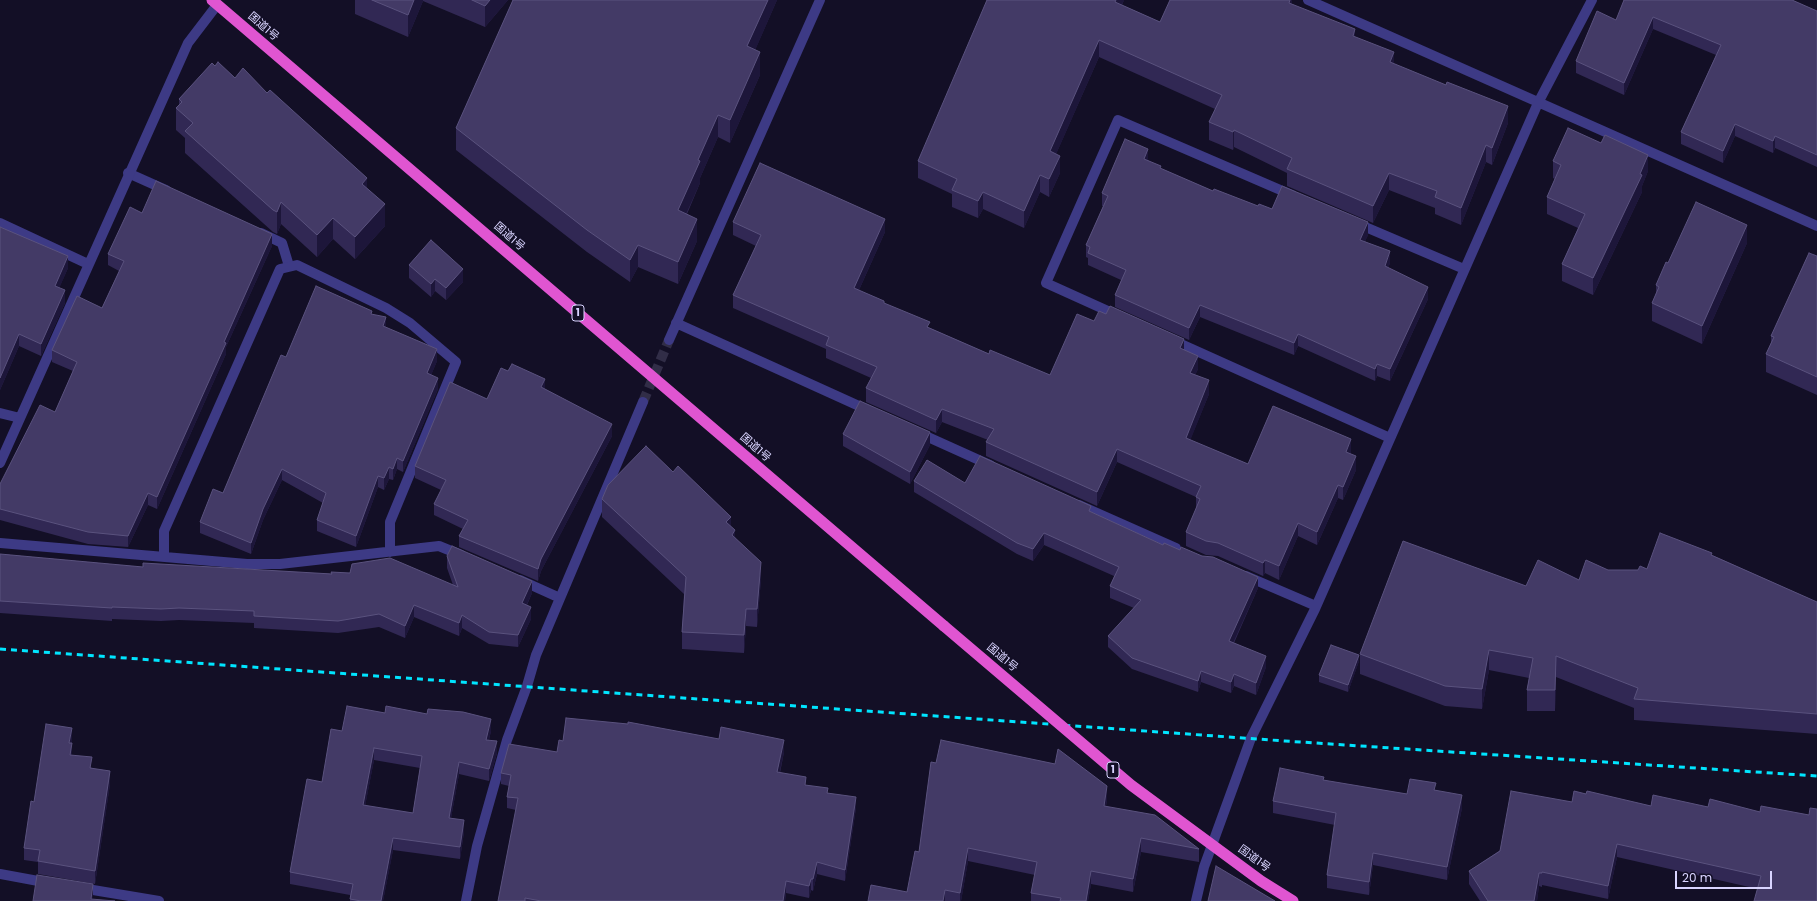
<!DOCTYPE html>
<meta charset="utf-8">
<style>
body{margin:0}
#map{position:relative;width:1817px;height:901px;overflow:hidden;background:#130f26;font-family:Poppins,sans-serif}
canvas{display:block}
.scale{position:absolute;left:1675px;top:871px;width:97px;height:18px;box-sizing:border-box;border:2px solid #d9d4ff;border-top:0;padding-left:5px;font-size:12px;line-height:14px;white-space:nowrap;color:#d9d4ff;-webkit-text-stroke:3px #130f26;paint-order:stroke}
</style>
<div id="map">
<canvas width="1817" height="901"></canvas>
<div class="scale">20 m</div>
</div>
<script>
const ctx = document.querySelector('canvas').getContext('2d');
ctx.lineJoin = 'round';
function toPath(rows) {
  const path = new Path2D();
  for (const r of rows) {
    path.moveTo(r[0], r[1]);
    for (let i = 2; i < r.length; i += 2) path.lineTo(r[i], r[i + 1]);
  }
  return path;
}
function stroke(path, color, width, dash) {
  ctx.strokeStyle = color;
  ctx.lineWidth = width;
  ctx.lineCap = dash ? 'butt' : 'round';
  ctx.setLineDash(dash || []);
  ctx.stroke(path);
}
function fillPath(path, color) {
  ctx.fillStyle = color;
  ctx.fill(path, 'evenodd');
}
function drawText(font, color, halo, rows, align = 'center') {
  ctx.font = font + ' Poppins,"Noto Sans JP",sans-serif';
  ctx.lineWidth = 4;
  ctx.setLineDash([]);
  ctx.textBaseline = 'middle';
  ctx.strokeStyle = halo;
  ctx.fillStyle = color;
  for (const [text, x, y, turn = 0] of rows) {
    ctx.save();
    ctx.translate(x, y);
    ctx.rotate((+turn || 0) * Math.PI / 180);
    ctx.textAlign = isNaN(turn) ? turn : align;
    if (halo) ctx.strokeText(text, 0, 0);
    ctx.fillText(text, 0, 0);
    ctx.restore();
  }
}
stroke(toPath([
 [643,402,669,340]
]), '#312d47', 10, [10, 5]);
stroke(toPath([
 [128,173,166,190],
 [261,233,282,243,289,266]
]), '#3d3a85', 10);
stroke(toPath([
 [1308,0,1817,226],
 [0,223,88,264],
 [1356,223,1464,269],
 [1119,316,1046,283,1118,120,1292,195],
 [676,323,870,411],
 [669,340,820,0],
 [1172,340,1390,438],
 [0,413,20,418],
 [919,433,990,465],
 [0,463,188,43,217,5],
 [1079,505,1176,548],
 [0,543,247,564,280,564,439,546,461,555],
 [164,556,164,531,280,269,297,265,386,308,410,323,456,362,390,522,390,552],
 [1246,576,1316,606],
 [520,580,560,598],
 [0,874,49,883],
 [81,888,159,901],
 [466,901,477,846,507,740,527,686,536,655,643,402],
 [1196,901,1204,867,1251,738,1315,609,1538,103,1592,0]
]), '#3d3a85', 10);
stroke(toPath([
 [212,0,944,626]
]), '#e055d1', 11);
stroke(toPath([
 [0,649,1285,741,1817,776]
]), '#00e5ff', 3, [6, 5]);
stroke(toPath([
 [944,626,1131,785,1261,881,1293,901]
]), '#e055d1', 11);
fillPath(toPath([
 [355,0,508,0,485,27,423,1,408,37,355,14],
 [513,0,777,0,755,50,760,75,730,143,718,137,700,178,700,183,687,214,697,241,678,284,638,267,630,282,587,252,456,150,456,128],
 [1124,0,1122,5,1160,22,1292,0,1292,4,1355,37,1394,64,1508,123,1492,165,1486,162,1461,225,1435,214,1435,208,1389,190,1373,223,1287,186,1287,173,1234,147,1233,150,1209,140,1209,122,1215,109,1099,57,1056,154,1060,173,1049,197,1040,192,1024,228,983,209,978,218,952,207,952,194,918,178,918,161],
 [1794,1,1817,11,1817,167,1775,148,1773,153,1735,136,1723,163,1681,144,1681,132,1716,55,1653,29,1624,95,1576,73,1576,61,1616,20],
 [215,66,235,78,267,93,367,188,385,226,355,259,333,239,317,257,281,224,277,234,273,232,185,153,185,138,176,130,176,108,179,105,179,99],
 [1148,160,1161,169,1213,191,1258,206,1272,209,1368,235,1365,241,1390,263,1388,268,1428,299,1390,381,1377,376,1375,381,1298,346,1294,355,1200,317,1189,340,1115,307,1115,295,1121,280,1088,265,1088,258,1086,257,1086,245,1103,206,1102,206,1102,193],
 [1553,161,1648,171,1642,186,1642,192,1593,295,1562,281,1562,264,1578,228,1547,214,1547,197,1555,179,1553,178],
 [142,213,272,246,226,347,226,354,157,509,148,505,128,547,88,544,0,520,0,484,55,412,73,371,52,362,52,350,102,308,119,271,108,265,108,254],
 [733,222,885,232,859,290,884,303,930,328,989,354,1050,375,1094,321,1184,350,1198,369,1195,375,1209,394,1190,440,1248,464,1351,453,1351,454,1356,470,1343,500,1338,498,1317,545,1298,536,1279,580,1265,573,1263,576,1218,556,1206,555,1186,546,1186,532,1196,509,1196,497,1117,462,1097,506,986,456,986,442,988,440,942,422,936,433,866,402,866,388,871,378,826,358,826,349,733,308,733,295,756,246,733,235],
 [0,227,68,268,59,288,65,303,41,356,19,346,0,390],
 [1747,243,1702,344,1652,321,1652,303,1656,293,1656,285,1668,263],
 [1817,256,1817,395,1766,372,1766,354,1771,343,1771,336],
 [409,265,463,282,446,300,435,291,431,297,409,278],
 [372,314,386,327,437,361,431,375,438,389,403,472,397,469,393,480,389,479,384,490,378,487,356,547,317,531,317,520,323,503,282,480,263,520,251,554,200,533,200,522,223,493,286,357],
 [545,390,612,436,541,571,538,581,459,547,459,536,463,529,434,515,434,504,441,490,415,478,415,466,487,399],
 [843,434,930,445,910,484,843,446],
 [914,481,965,483,1091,512,1258,588,1234,643,1266,667,1256,695,1234,686,1231,693,1201,682,1198,692,1132,669,1108,647,1108,636,1134,608,1110,598,1110,586,1114,576,1044,545,1033,561,1017,554,914,492],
 [602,499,731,527,735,537,761,579,757,627,746,626,744,653,682,649,682,632,684,594,602,517],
 [0,554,143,567,331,574,331,572,453,585,447,568,447,556,532,593,527,605,531,619,518,647,489,644,462,628,459,636,414,617,405,638,379,627,338,633,254,628,254,623,179,620,161,621,112,619,112,621,0,613],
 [1712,555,1817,602,1817,734,1634,720,1634,708,1556,677,1555,711,1527,711,1527,690,1529,678,1489,670,1482,709,1445,706,1360,674,1360,654,1526,586,1579,580,1608,570,1638,570,1647,569],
 [1359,661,1348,692,1319,682,1319,675],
 [385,713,491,731,489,740,497,753,489,781,459,774,451,818,464,832,460,859,393,850,383,901,350,901,350,895,290,884,290,872,322,782,342,731],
 [374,760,420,768,413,813,365,806],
 [72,741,71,743,72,755,92,768,110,784,95,884,38,874,38,862,24,860,24,848,34,802],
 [563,741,784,752,780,773,806,785,828,793,856,808,845,881,817,874,813,891,811,890,809,898,786,893,785,901,498,901,516,810,507,808,507,797,509,786,501,784,501,773,557,752],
 [1324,781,1407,794,1436,790,1462,808,1447,880,1373,865,1369,895,1327,888,1327,875,1335,825,1273,813,1273,801],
 [1586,794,1651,806,1708,807,1760,812,1809,815,1758,889,1617,857,1608,899,1542,885,1542,887,1539,886,1537,901,1480,901,1469,884,1469,871,1572,802],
 [1107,800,1106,806,1199,849,1199,862,1141,852,1133,892,1091,884,1088,901,1031,901,1031,893,1035,875,968,861,961,901,868,901,907,892,919,852]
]), '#312854');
fillPath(toPath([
 [414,0,423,0,423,1,408,37,408,15],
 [490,0,508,0,485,27,485,6],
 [768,0,777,0,747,69,747,46],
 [1116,0,1124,0,1115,19,1115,2],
 [1290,0,1292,0,1292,13,1289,3],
 [1653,17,1653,29,1624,95,1624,83],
 [1355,29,1355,46,1353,36],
 [1099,40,1099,57,1050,168,1050,151],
 [760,52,760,75,730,143,730,120],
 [1394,52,1394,69,1390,62],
 [1508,106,1508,123,1492,165,1492,148],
 [718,115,718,137,700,178,700,183,678,232,678,210,698,160],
 [1735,124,1735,136,1723,163,1723,151],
 [1234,130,1234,147,1233,150,1233,132],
 [1775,136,1775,148,1773,153,1773,141],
 [1486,145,1486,162,1461,225,1461,208],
 [1148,149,1148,162,1144,159],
 [1648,155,1648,171,1642,186,1642,192,1593,295,1593,278],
 [1060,156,1060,173,1049,197,1049,179],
 [1389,173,1389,190,1373,223,1373,206],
 [1040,175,1040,192,1024,228,1024,211],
 [367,178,367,200,362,184],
 [983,192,983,209,978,218,978,201],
 [281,202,281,224,277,234,277,212],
 [385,204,385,226,355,259,355,237],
 [333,218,333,239,317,257,317,235],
 [697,219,697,241,678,284,678,262],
 [885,219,885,232,854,301,854,288],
 [1368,222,1368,235,1360,252,1360,240],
 [1747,225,1747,243,1702,344,1702,326],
 [272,234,272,246,226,347,226,354,157,509,157,497,224,342],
 [638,245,638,267,630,282,630,260],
 [1390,251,1390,263,1385,279,1385,266],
 [68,256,68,268,55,298,55,286],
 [463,269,463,282,446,300,446,288],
 [435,279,435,291,431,297,431,284],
 [1428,287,1428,299,1390,381,1390,369],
 [65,290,65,303,41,356,41,344],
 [1200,305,1200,317,1189,340,1189,328],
 [386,317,386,328,383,326],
 [19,334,19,346,0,390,0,378],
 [1298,334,1298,346,1294,355,1294,343],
 [1184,339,1184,352,1180,348],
 [437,349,437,361,427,385,427,373],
 [1198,356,1198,369,1190,386,1190,373],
 [1377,364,1377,376,1375,381,1375,369],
 [438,378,438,389,403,472,403,461],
 [545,379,545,391,541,387],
 [1209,380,1209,394,1186,451,1186,438],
 [942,409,942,422,936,433,936,420],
 [612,424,612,436,541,571,538,581,538,569,541,559],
 [930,432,930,445,910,484,910,472],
 [1351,439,1351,453,1346,466,1346,452],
 [1117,449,1117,462,1097,506,1097,492],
 [1356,456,1356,470,1343,500,1343,487],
 [397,458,397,469,393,480,393,469],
 [389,467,389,479,384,490,384,478],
 [282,469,282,480,263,520,251,554,251,543,263,509],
 [378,476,378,487,356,547,356,536],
 [1338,485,1338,498,1317,545,1317,532],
 [148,493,148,505,128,547,128,536],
 [731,517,731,535,726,522],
 [1298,523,1298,536,1279,580,1279,566],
 [735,530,735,548,732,535],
 [1044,533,1044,545,1033,561,1033,549],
 [1265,560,1265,573,1263,576,1263,563],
 [761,562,761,579,757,627,757,609],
 [1258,577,1258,588,1229,652,1229,641],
 [532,581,532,593,522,615,522,603],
 [414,605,414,617,405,638,405,626],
 [531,607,531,619,518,647,518,635],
 [746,609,746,626,744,653,744,635],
 [462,615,462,628,459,636,459,623],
 [1489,650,1489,670,1482,709,1482,689],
 [1359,655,1359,661,1348,692,1348,685],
 [1266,656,1266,667,1256,695,1256,683],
 [1556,656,1556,677,1555,711,1555,690],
 [1201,671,1201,682,1198,692,1198,681],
 [1234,674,1234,686,1231,693,1231,682],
 [491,719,491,731,486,751,486,740],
 [72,728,72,741,69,756,69,743],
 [784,740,784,752,777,784,777,772],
 [497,741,497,753,489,781,489,769],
 [72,743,72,756,70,755],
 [374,748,374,760,363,817,363,805],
 [459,762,459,774,449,829,449,818],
 [110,771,110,784,95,884,95,871],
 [1107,786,1107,800,1104,819,1104,806],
 [1462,795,1462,808,1447,880,1447,867],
 [856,797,856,808,845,881,845,870],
 [464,820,464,832,460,859,460,847],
 [393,838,393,850,383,901,381,901],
 [1141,838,1141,852,1133,892,1133,879],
 [1617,844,1617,857,1608,899,1608,886],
 [968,848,968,861,961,901,960,901,960,893],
 [1373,853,1373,865,1369,895,1369,882],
 [817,862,817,874,813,891,813,879],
 [1091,871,1091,884,1088,901,1086,901],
 [1539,873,1539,886,1537,901,1534,901],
 [811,879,811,890,809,898,809,886],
 [786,881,786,893,785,901,783,901],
 [93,884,93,896,92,901,91,899],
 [945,890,945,901,943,901]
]), '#1d163a');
const building = toPath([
 [372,0,414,0,408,15,372,0],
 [472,0,490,0,485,6,472,0],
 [513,0,768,0,747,46,760,52,730,120,718,115,698,160,700,161,678,210,697,219,678,262,638,245,630,260,587,230,456,128,513,0],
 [987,0,1116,0,1115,2,1160,22,1170,0,1290,0,1289,3,1355,29,1353,36,1394,52,1390,62,1446,85,1447,82,1508,106,1492,148,1486,145,1461,208,1435,197,1437,191,1389,173,1373,206,1287,169,1292,158,1234,130,1233,132,1209,122,1222,95,1099,40,1050,151,1060,156,1049,179,1040,175,1024,211,983,192,978,201,952,190,957,179,918,161,987,0],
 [1624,0,1792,0,1817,11,1817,155,1775,136,1773,141,1735,124,1723,151,1681,132,1721,45,1653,17,1624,83,1576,61,1597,11,1616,20,1624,0],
 [218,62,235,78,243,68,267,93,270,90,367,178,362,184,385,204,355,237,333,218,317,235,281,202,277,212,273,210,185,131,193,123,176,108,182,102,179,99,212,63,215,66,218,62],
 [1568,128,1601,143,1605,135,1648,155,1640,174,1642,175,1593,278,1562,264,1585,214,1547,197,1561,165,1553,161,1568,128],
 [1125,139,1148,149,1144,159,1161,166,1160,168,1213,191,1214,189,1258,206,1259,204,1272,209,1282,186,1368,222,1360,240,1390,251,1385,266,1428,287,1390,369,1377,364,1375,369,1298,334,1294,343,1200,305,1189,328,1115,295,1126,270,1088,253,1090,247,1086,245,1108,196,1102,193,1125,139],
 [760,163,885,219,854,288,884,301,884,303,930,322,927,327,989,354,990,350,1050,375,1077,314,1094,321,1099,311,1106,314,1110,306,1184,339,1180,348,1198,356,1190,373,1209,380,1186,438,1248,464,1273,406,1351,439,1346,452,1356,456,1343,487,1338,485,1317,532,1298,523,1279,566,1265,560,1263,563,1218,543,1206,541,1186,532,1200,499,1196,497,1201,486,1117,449,1097,492,986,442,994,429,942,409,936,420,866,388,877,367,826,345,829,337,733,295,761,235,733,222,760,163],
 [156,181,272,234,224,342,226,343,157,497,148,493,128,536,88,532,0,509,0,484,40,405,55,412,77,362,52,350,77,296,102,308,124,261,108,254,130,207,142,213,156,181],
 [1696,202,1747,225,1702,326,1652,303,1659,287,1656,285,1666,262,1668,263,1696,202],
 [0,227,68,256,55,286,65,290,41,344,19,334,0,378,0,227],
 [431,240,463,269,446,288,435,279,431,284,409,265,431,240],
 [1809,253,1817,256,1817,377,1766,354,1774,337,1771,336,1809,253],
 [316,286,372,311,371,314,386,317,383,326,437,349,427,373,438,378,403,461,397,458,393,469,389,467,384,478,378,476,356,536,317,520,326,493,282,469,263,509,251,543,200,522,213,489,223,493,281,355,286,357,316,286],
 [512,364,545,379,541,387,612,424,541,559,538,569,459,536,468,520,434,504,446,480,415,466,450,382,487,399,501,368,508,371,512,364],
 [860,401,930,432,910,472,843,434,860,401],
 [646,446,673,472,678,466,731,517,726,522,735,530,732,535,761,562,757,609,746,609,744,635,682,632,686,577,602,499,608,485,646,446],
 [980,456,1091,506,1089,511,1163,545,1164,543,1180,550,1181,547,1202,556,1213,557,1258,577,1229,641,1266,656,1256,683,1234,674,1231,682,1201,671,1198,681,1132,658,1108,636,1141,600,1110,586,1119,567,1044,533,1033,549,1017,543,914,481,927,460,965,483,980,456],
 [1660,533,1712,553,1711,555,1817,602,1817,714,1634,699,1638,688,1556,656,1555,690,1527,690,1533,658,1489,650,1482,689,1445,686,1360,654,1403,541,1526,586,1538,560,1579,580,1586,560,1608,570,1638,570,1640,566,1647,569,1660,533],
 [452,546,532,581,522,603,531,607,518,635,489,632,462,615,459,623,414,605,405,626,379,614,338,621,254,616,254,611,179,608,161,609,112,607,112,608,0,601,0,554,143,567,143,563,332,574,331,572,350,573,352,564,390,558,458,587,447,556,452,546],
 [1331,645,1359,655,1348,685,1319,675,1331,645],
 [347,706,385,713,386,706,427,714,428,709,463,712,491,719,486,740,497,741,489,769,459,762,449,818,464,820,460,847,393,838,381,901,361,901,350,899,353,884,290,872,307,779,322,782,331,729,342,731,347,706],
 [374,748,422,756,413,813,363,805,374,748],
 [566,718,628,724,628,722,719,739,721,727,784,740,777,772,806,777,805,785,828,788,827,793,856,797,845,870,817,862,813,879,811,879,809,886,786,881,783,901,541,901,525,898,525,901,498,901,518,798,507,797,511,775,501,773,509,744,557,752,559,740,563,741,566,718],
 [46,724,72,728,69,743,72,743,70,755,92,757,90,768,110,771,95,871,38,861,40,850,24,848,31,801,34,802,46,724],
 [941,740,1055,764,1058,749,1107,786,1104,806,1155,815,1199,849,1141,838,1133,879,1091,871,1086,901,1060,901,1061,898,1031,893,1037,862,968,848,960,893,945,890,943,901,868,901,871,885,907,892,915,851,919,852,931,762,936,763,941,740],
 [1280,768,1324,777,1323,780,1407,794,1410,779,1436,783,1434,790,1462,795,1447,867,1373,853,1369,882,1327,875,1336,813,1273,801,1280,768],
 [1511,791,1572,802,1574,791,1586,794,1587,791,1651,806,1653,795,1708,807,1710,799,1760,812,1761,806,1809,815,1810,808,1817,809,1817,901,1754,901,1761,876,1617,844,1608,886,1542,872,1542,873,1539,873,1534,901,1488,901,1469,871,1500,851,1511,791],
 [1216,866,1275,901,1208,901,1216,866],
 [37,875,93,884,91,899,115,901,33,901,37,875]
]);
fillPath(building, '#433a66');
stroke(building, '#5a527e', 1);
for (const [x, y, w] of [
 [578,313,12],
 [1113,770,12]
]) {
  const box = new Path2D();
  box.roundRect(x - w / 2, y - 8, w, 16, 3);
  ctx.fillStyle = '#130f26';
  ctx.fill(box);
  stroke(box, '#d9d4ff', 1);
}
drawText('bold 10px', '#d9d4ff', null, [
 ["1",578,313],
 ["1",1113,770]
]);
drawText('11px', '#d9d4ff', '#130f26', [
 ["国道1号",263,27,41],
 ["国道1号",509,237,41],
 ["国道1号",755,448,41],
 ["国道1号",1002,658,40],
 ["国道1号",1254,859,36]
]);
</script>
